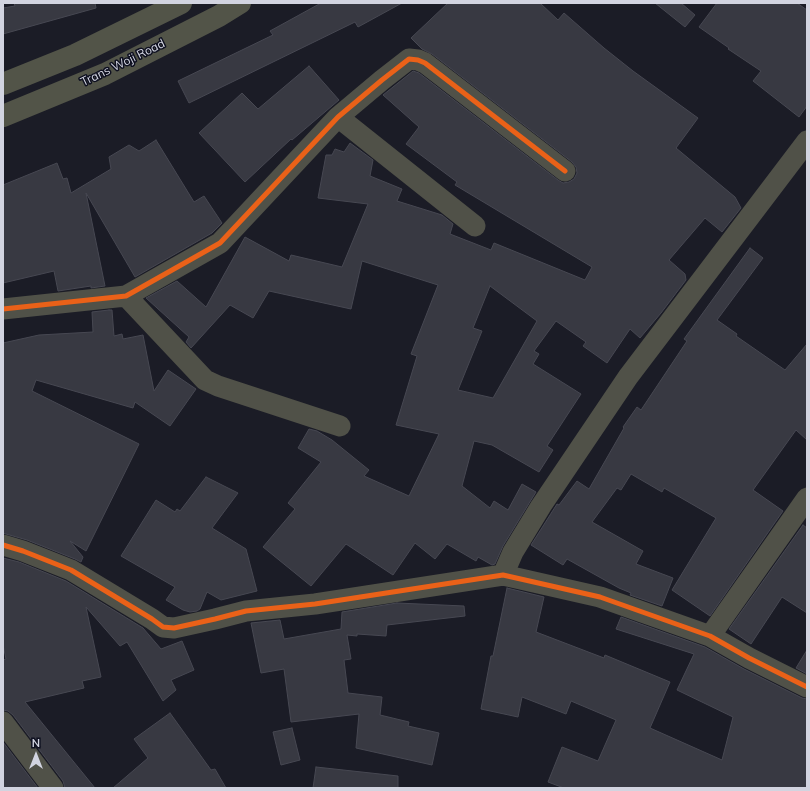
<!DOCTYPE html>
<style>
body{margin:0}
#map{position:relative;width:810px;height:791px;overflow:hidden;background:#1b1c26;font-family:Mulish,sans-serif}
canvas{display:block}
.frame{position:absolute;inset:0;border:4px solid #d2d4e0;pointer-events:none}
.north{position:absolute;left:16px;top:735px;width:40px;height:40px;-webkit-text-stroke:3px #0e1020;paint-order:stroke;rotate:0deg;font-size:11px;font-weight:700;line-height:16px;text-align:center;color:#d2d4e0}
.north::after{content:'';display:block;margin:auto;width:14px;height:18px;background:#d2d4e0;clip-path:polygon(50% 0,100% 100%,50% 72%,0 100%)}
</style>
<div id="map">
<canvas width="810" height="791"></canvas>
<div class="frame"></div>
<div class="north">N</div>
</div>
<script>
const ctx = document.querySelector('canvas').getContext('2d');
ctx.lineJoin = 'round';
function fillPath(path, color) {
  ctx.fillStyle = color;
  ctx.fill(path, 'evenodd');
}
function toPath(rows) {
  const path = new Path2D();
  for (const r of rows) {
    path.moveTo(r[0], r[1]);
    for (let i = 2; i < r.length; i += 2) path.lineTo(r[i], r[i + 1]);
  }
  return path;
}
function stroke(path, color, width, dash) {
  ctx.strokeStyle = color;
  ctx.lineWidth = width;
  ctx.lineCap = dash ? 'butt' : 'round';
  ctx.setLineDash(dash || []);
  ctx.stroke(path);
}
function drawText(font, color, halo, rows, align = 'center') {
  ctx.font = font + ' Mulish,sans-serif';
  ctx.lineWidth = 3;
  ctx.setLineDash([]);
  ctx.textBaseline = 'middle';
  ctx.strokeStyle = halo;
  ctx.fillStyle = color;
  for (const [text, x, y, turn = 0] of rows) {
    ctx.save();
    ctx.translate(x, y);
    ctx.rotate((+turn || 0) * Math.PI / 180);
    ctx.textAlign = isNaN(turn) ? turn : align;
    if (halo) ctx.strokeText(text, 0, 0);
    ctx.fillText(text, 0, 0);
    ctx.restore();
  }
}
const building = toPath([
 [14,3,95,3,96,8,3,34,3,8,15,6,14,3],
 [321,3,402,3,358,27,355,22,189,103,178,81,273,35,270,31,321,3],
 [448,3,540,3,558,20,564,13,604,48,633,71,698,118,676,148,735,197,741,208,722,232,705,218,669,260,685,274,686,280,661,313,640,338,630,329,607,363,583,346,586,342,556,321,534,351,539,354,533,364,581,394,547,446,553,450,539,472,492,445,474,441,462,486,490,508,494,501,508,510,522,484,536,492,503,546,495,564,492,565,478,557,476,561,447,544,435,559,415,543,393,575,346,544,311,586,263,547,295,509,288,503,321,462,298,448,309,429,317,431,332,440,369,470,364,476,409,496,439,434,396,425,417,356,411,354,438,285,362,261,351,309,269,291,253,318,230,305,191,348,186,342,189,337,146,298,177,281,206,307,245,237,289,261,291,255,342,267,368,204,318,198,326,155,332,155,335,149,344,152,350,143,373,160,370,176,402,189,397,201,442,215,453,224,450,234,491,250,494,243,585,280,592,267,455,185,457,182,406,144,419,127,383,95,413,71,419,73,558,180,563,183,569,182,574,179,577,173,576,167,572,162,432,54,422,49,411,38,448,3],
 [490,286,537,321,493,398,458,390,482,331,473,328,490,286],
 [655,3,681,3,695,15,685,27,655,3],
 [717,3,797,3,807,10,807,106,799,117,753,81,761,71,728,49,729,48,699,27,717,3],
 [309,66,339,100,292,140,291,139,245,182,199,133,242,93,258,109,309,66],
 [156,140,194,202,204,196,222,223,212,233,135,277,86,193,105,286,91,288,91,286,58,291,54,271,3,283,3,185,57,163,63,179,67,178,71,193,111,169,109,157,129,145,139,151,156,140],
 [750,248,763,258,717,320,737,334,736,336,785,370,807,344,807,440,796,430,753,490,783,511,710,616,672,590,716,518,664,488,662,492,631,474,621,490,617,488,592,522,643,551,636,564,673,578,662,606,630,595,631,593,619,588,567,559,563,565,531,545,557,504,559,505,577,481,589,489,624,428,623,427,637,407,641,410,687,341,684,339,750,248],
 [109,310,112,310,114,336,122,334,123,339,143,335,154,391,168,370,196,389,170,426,135,402,133,408,36,380,32,391,139,444,86,551,70,541,83,557,81,562,75,559,27,540,6,534,3,533,3,343,39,335,93,332,92,312,109,310],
 [206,477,238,493,212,528,246,549,257,591,221,600,207,592,200,609,197,611,190,612,183,610,166,600,175,587,121,556,156,500,175,512,177,509,180,511,206,477],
 [803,525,807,528,807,613,782,597,751,644,729,629,803,525],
 [3,558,19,562,66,581,143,628,161,649,182,641,194,670,171,680,176,690,163,701,127,642,120,646,86,607,101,677,82,681,84,688,25,702,95,788,65,788,63,781,13,715,8,711,3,710,3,660,6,659,3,645,3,558],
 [507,588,544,597,536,632,604,658,605,655,670,682,650,728,722,760,733,717,677,690,694,654,616,629,621,617,705,647,744,669,802,698,807,699,807,788,564,788,548,782,562,747,598,761,616,720,571,701,566,714,522,697,518,717,481,709,491,656,493,656,507,588],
 [397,603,464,606,465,616,387,625,386,636,357,634,357,636,347,635,351,659,344,660,348,693,382,697,380,715,409,722,408,726,439,733,432,765,356,748,359,714,291,722,284,669,261,673,251,623,280,620,284,639,341,629,342,612,397,603],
 [807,650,807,674,796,668,807,650],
 [170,713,211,770,215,769,226,788,113,788,148,758,134,739,170,713],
 [292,728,300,760,281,765,273,732,292,728],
 [3,742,38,788,3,788,3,742],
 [316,767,398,776,398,788,313,788,316,767]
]);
fillPath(building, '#383942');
stroke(building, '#474852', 1);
stroke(toPath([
 [338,117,475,226],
 [126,296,205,380,218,386,340,426],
 [3,309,126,296,220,243,338,117,382,80,409,59,418,60,425,63,565,171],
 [3,545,23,551,71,570,152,619,163,627,174,628,215,619,246,611,315,604,503,575,600,597,710,636,749,658,807,687],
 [503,575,513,552,541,506,628,377,807,141],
 [710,636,807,498],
 [3,722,53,788]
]), '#505148', 21);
stroke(toPath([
 [3,84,75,55,181,3],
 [3,116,105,74,219,16,240,3]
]), '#525448', 22);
stroke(toPath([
 [3,309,126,296,220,243,338,117,382,80,409,59,418,60,425,63,565,171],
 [3,545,23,551,71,570,152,619,163,627,174,628,215,619,246,611,315,604,503,575,600,597,710,636,749,658,807,687]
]), '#ea6118', 5);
drawText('12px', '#d2d4e0', '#0e1020', [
 ["Trans Woji Road",123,63,-26]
]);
</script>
